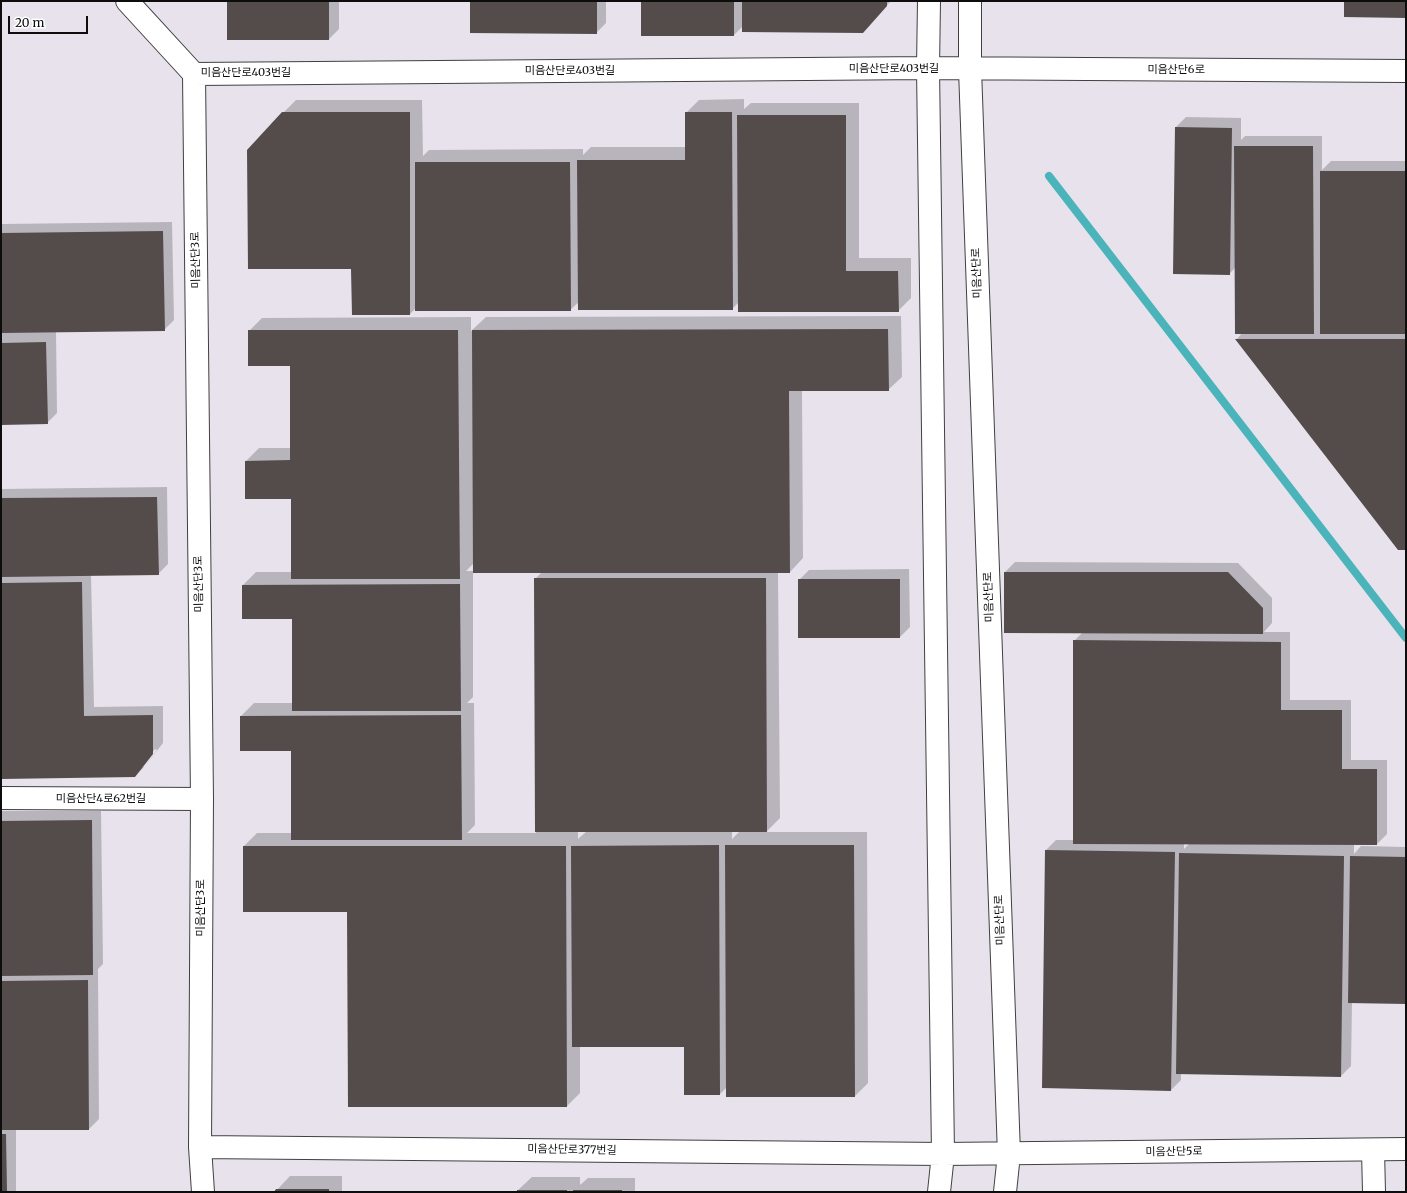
<!DOCTYPE html>
<meta charset="utf-8">
<style>
body{margin:0}
#map{position:relative;width:1407px;height:1193px;overflow:hidden;background:#fdf5ef;font-family:Merriweather,serif}
canvas{display:block}
.frame{position:absolute;inset:0;border:2px solid #0d0d0d;pointer-events:none}
.scale{position:absolute;left:8px;top:16px;width:80px;height:18px;box-sizing:border-box;border:2px solid #0d0d0d;border-top:0;padding-left:5px;font-size:12px;line-height:14px;white-space:nowrap;color:#0d0d0d;-webkit-text-stroke:3px #fff;paint-order:stroke}
</style>
<div id="map">
<canvas width="1407" height="1193"></canvas>
<div class="frame"></div>
<div class="scale">20 m</div>
</div>
<script>
const ctx = document.querySelector('canvas').getContext('2d');
ctx.lineJoin = 'round';
function fillPath(path, color) {
  ctx.fillStyle = color;
  ctx.fill(path, 'evenodd');
}
function toPath(rows) {
  const path = new Path2D();
  for (const r of rows) {
    path.moveTo(r[0], r[1]);
    for (let i = 2; i < r.length; i += 2) path.lineTo(r[i], r[i + 1]);
  }
  return path;
}
function stroke(path, color, width, dash) {
  ctx.strokeStyle = color;
  ctx.lineWidth = width;
  ctx.lineCap = dash ? 'butt' : 'round';
  ctx.setLineDash(dash || []);
  ctx.stroke(path);
}
function drawText(font, color, halo, rows, align = 'center') {
  ctx.font = font + ' Merriweather,"Noto Sans KR",serif';
  ctx.lineWidth = 4;
  ctx.setLineDash([]);
  ctx.textBaseline = 'middle';
  ctx.strokeStyle = halo;
  ctx.fillStyle = color;
  for (const [text, x, y, turn = 0] of rows) {
    ctx.save();
    ctx.translate(x, y);
    ctx.rotate((+turn || 0) * Math.PI / 180);
    ctx.textAlign = isNaN(turn) ? turn : align;
    if (halo) ctx.strokeText(text, 0, 0);
    ctx.fillText(text, 0, 0);
    ctx.restore();
  }
}
fillPath(toPath([
 [1,1,1406,1,1406,1192,1,1192]
]), '#e7e2eb');
fillPath(toPath([
 [228,1,339,1,339,29,329,39],
 [471,1,606,1,606,23,596,33],
 [642,1,891,1,872,21,743,26,734,35],
 [744,99,744,109,751,103,859,103,859,258,911,258,911,298,898,311,739,302,732,309,579,302,570,310,416,308,410,314,353,314,352,268,283,113,296,100,422,100,423,156,429,150,583,149,583,155,591,147,686,147,686,113,699,100],
 [1186,117,1241,118,1241,140,1245,136,1322,136,1322,170,1331,161,1406,161,1406,549,1399,549,1237,339,1242,333,1235,268,1229,274,1176,127],
 [172,222,174,320,164,330,56,331,57,413,47,423,1,424,1,224],
 [901,316,902,377,888,390,802,390,803,558,790,572,778,572,780,818,766,832,867,832,868,1083,855,1096,727,1087,720,1094,684,1046,580,1046,580,1093,567,1106,348,911,244,846,257,833,292,833,292,750,241,716,254,703,293,703,293,618,243,618,243,585,256,572,292,572,292,498,246,498,246,461,259,448,291,448,291,365,249,331,262,318,471,317,471,331,486,317],
 [474,563,474,571,466,571],
 [473,572,542,572,535,579,536,833,467,833,475,825,474,703,467,703,473,697],
 [578,831,587,831,578,839],
 [732,831,740,831,732,839],
 [167,487,168,564,158,574,91,575,94,707,163,706,163,743,145,766,157,750,155,749,141,767,144,767,135,776,1,778,1,489],
 [1015,562,1238,563,1272,598,1272,623,1264,632,1290,632,1290,700,1351,700,1351,760,1387,760,1387,834,1377,844,1354,844,1354,854,1361,846,1406,847,1406,1003,1352,1002,1351,1066,1341,1076,1181,1073,1181,1080,1171,1090,1043,1087,1046,850,1056,840,1074,840,1074,641,1083,632,1005,572],
 [1184,844,1189,844,1184,849],
 [909,569,910,627,900,637,799,580,809,570],
 [1,811,101,811,103,964,98,969,99,1119,89,1129,16,1129,16,1192,1,1192],
 [290,1176,342,1176,342,1192,275,1192],
 [532,1177,580,1177,580,1185,588,1178,635,1178,635,1192,518,1192,518,1190]
]), '#0003');
stroke(toPath([
 [1049,176,1406,638]
]), '#4bb4bb', 8);
fillPath(toPath([
 [227,1,329,1,329,40,227,40],
 [470,1,597,1,597,34,470,33],
 [641,1,734,1,734,36,641,36],
 [742,1,887,1,887,6,863,33,742,32],
 [1344,1,1406,1,1406,18,1344,17],
 [282,112,410,112,410,315,352,315,351,269,248,269,247,150],
 [685,112,732,112,733,310,578,310,577,160,685,160],
 [737,115,846,115,846,271,898,271,899,312,738,312],
 [1175,127,1232,128,1230,275,1173,274],
 [1234,146,1313,146,1314,334,1235,334],
 [415,162,570,162,571,311,415,311],
 [1320,171,1406,171,1406,334,1320,334],
 [163,231,165,331,1,333,1,233],
 [888,329,889,391,789,391,790,573,473,573,472,330],
 [248,330,458,330,460,579,291,579,291,499,245,499,245,461,290,460,290,366,248,366],
 [1235,339,1406,339,1406,550,1398,550],
 [46,342,48,424,1,425,1,343],
 [157,497,159,575,1,577,1,498],
 [1004,572,1228,572,1263,608,1263,634,1004,633],
 [534,578,766,578,767,832,535,832],
 [798,579,900,579,900,638,798,638],
 [82,582,84,716,153,715,153,754,135,777,1,779,1,583],
 [460,584,461,711,292,711,292,619,242,619,242,585],
 [1073,640,1281,642,1281,710,1342,710,1342,769,1377,769,1377,845,1073,844],
 [461,715,462,840,291,840,291,751,240,751,240,716],
 [92,820,93,975,1,976,1,821],
 [719,845,720,1095,684,1095,684,1047,572,1047,571,846],
 [725,845,854,845,855,1097,726,1097],
 [243,846,566,846,567,1107,348,1107,347,912,243,912],
 [1045,850,1175,852,1171,1091,1042,1088],
 [1179,853,1344,856,1341,1077,1176,1074],
 [1350,856,1406,857,1406,1004,1348,1003],
 [88,980,89,1130,1,1130,1,981],
 [1,1134,6,1134,7,1192,1,1192],
 [276,1189,329,1189,329,1192,274,1192],
 [517,1190,567,1190,567,1192,517,1192],
 [573,1190,622,1190,622,1192,573,1192]
]), '#544b4b');
const minor = toPath([
 [127,1,194,74,202,799,200,1147,203,1192],
 [929,1,928,68,943,1154,939,1192],
 [970,1,970,69,1009,1154,1005,1192],
 [194,74,928,68,1406,71],
 [1,798,202,799],
 [200,1147,943,1154,1406,1149],
 [1373,1150,1374,1192]
]);
stroke(minor, '#404040', 24);
stroke(minor, '#fff', 22);
drawText('11px', '#0d0d0d', '#fff', [
 ["미음산단로403번길",894,69],
 ["미음산단6로",1176,70],
 ["미음산단로403번길",570,71],
 ["미음산단로403번길",246,73],
 ["미음산단3로",196,260,-91],
 ["미음산단로",977,273,-92],
 ["미음산단3로",199,584,-91],
 ["미음산단로",989,597,-92],
 ["미음산단4로62번길",101,799],
 ["미음산단3로",201,908,-90],
 ["미음산단로",1000,920,-92],
 ["미음산단로377번길",572,1150,1],
 ["미음산단5로",1174,1152,-1]
]);
</script>
